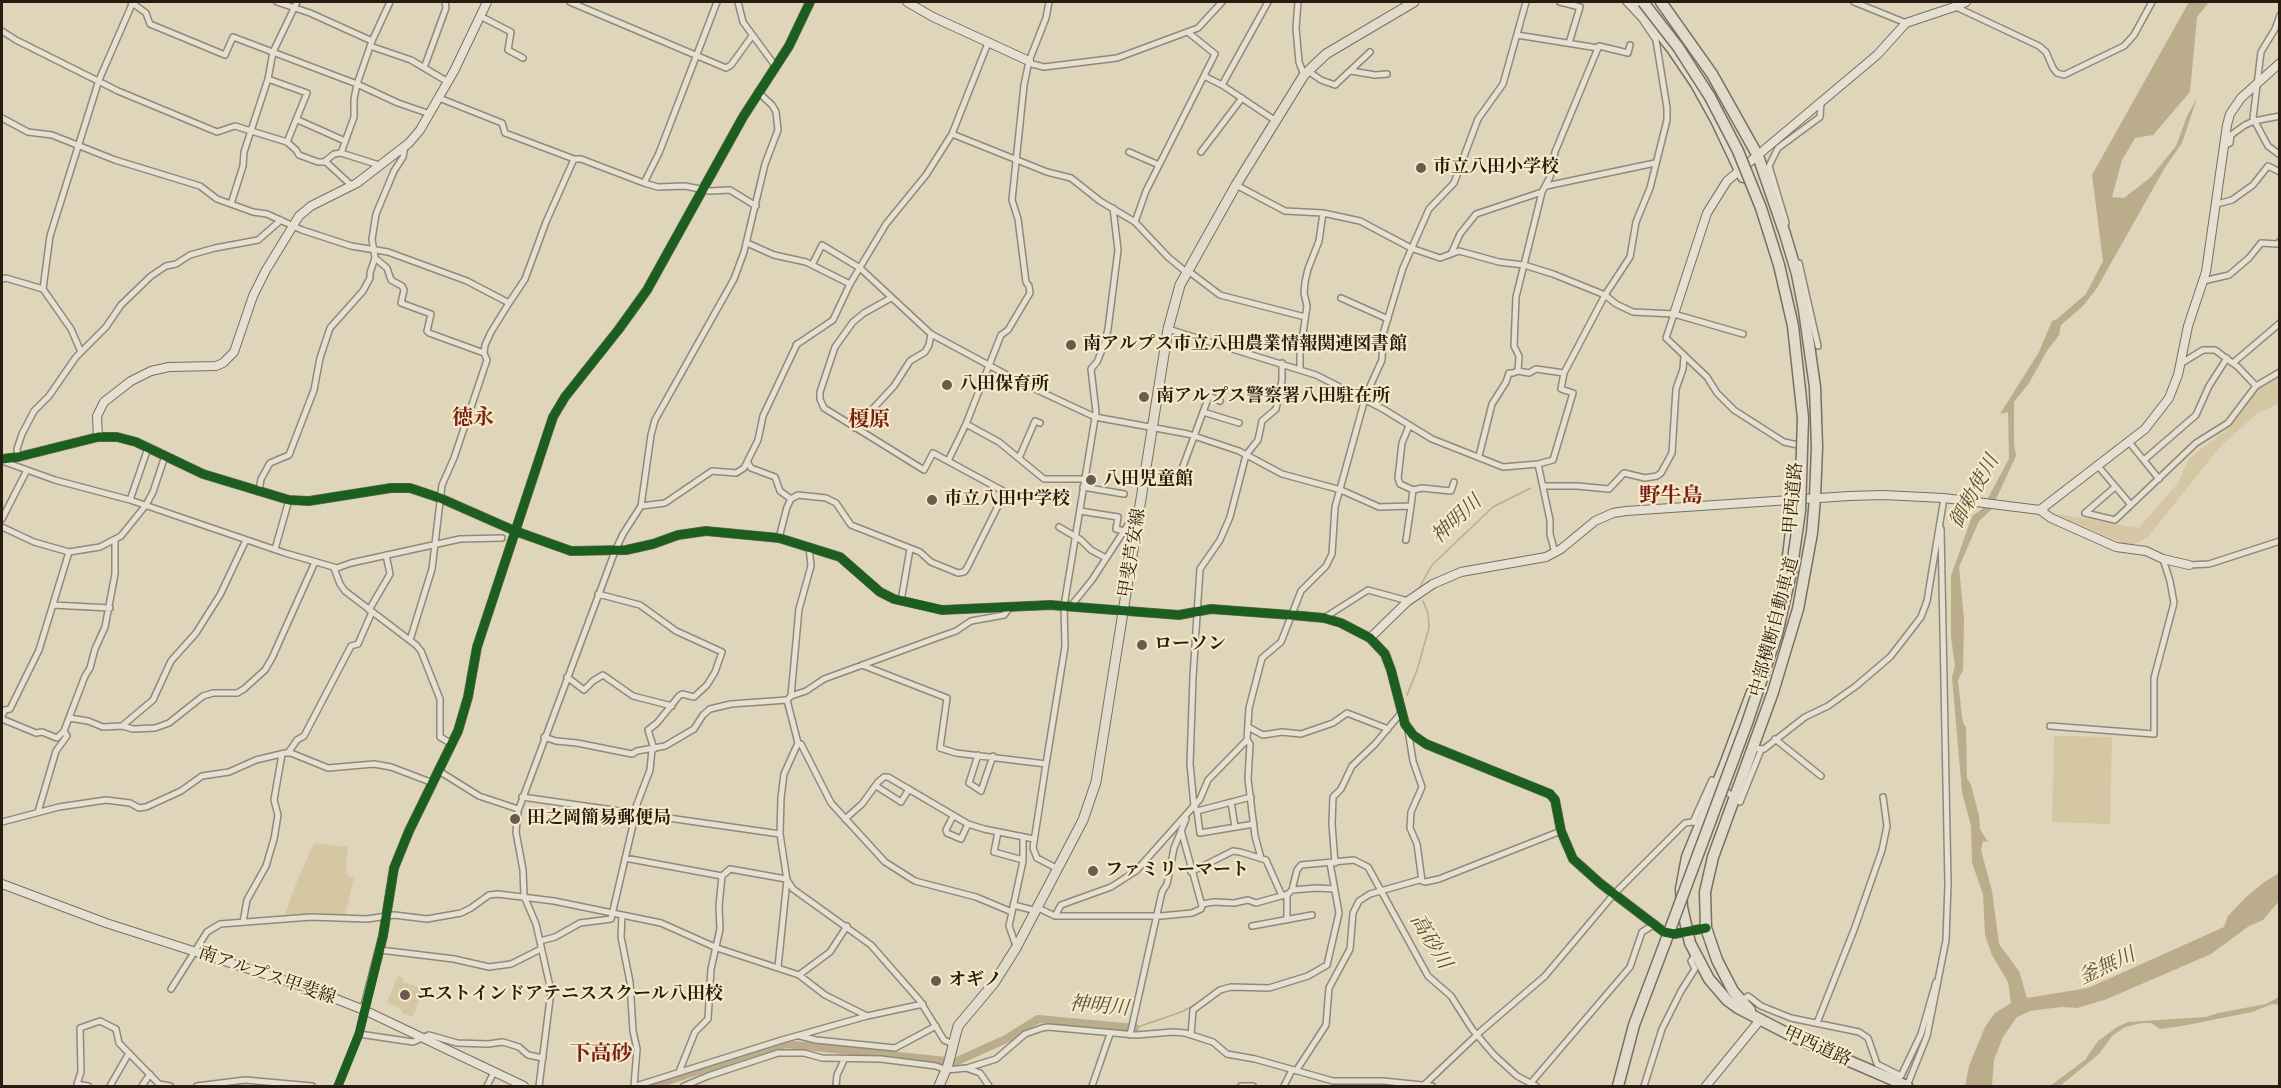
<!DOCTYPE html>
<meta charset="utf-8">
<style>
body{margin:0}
#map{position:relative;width:2281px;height:1088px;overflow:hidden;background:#dfd5ba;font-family:"IM FELL French Canon",serif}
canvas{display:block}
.frame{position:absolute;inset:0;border:3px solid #2a1a12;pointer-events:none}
</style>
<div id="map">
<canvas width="2281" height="1088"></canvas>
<div class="frame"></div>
</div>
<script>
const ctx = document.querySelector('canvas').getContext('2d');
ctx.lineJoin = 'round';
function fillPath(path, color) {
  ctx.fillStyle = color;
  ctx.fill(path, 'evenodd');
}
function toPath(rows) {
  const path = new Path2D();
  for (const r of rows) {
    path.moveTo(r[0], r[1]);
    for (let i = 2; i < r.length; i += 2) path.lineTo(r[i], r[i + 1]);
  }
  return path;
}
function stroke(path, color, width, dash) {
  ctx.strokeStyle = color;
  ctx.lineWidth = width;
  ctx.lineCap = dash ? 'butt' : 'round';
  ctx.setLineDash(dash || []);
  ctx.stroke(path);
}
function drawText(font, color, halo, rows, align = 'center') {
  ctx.font = font + ' "IM FELL French Canon","Noto Serif JP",serif';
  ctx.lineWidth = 4.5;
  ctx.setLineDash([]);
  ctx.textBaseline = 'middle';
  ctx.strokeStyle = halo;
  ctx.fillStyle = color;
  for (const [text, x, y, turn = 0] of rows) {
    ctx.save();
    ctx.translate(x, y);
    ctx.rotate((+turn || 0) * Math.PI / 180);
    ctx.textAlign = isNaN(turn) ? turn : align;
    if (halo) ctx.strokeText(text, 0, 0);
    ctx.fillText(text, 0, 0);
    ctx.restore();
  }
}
fillPath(toPath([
 [2279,378,2279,403,2255,415,2219,448,2147,538,2130,546,2052,513,2139,528,2178,483,2189,458,2228,429,2259,388],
 [2054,736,2112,737,2110,824,2052,822],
 [314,843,348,847,346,870,349,877,354,878,345,916,285,914,295,886],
 [398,976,403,978,403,982,423,989,413,1017,402,1013,400,1008,387,1002]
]), '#d5c7a3');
fillPath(toPath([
 [2189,2,2209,2,2197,17,2190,92,2153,135,2135,138,2122,160,2112,197,2124,198,2151,177,2176,146,2187,116,2197,98,2182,143,2164,169,2097,288,2083,306,2061,325,2059,335,2047,351,2029,383,2014,402,2014,444,2016,456,1991,510,1979,521,1959,567,1964,620,1963,670,1958,680,1962,717,1964,725,1966,727,1967,778,1971,785,1979,816,1980,829,1988,842,1983,841,1981,850,1992,891,1999,944,2019,971,2027,998,2088,988,2224,927,2228,916,2245,898,2263,883,2279,873,2279,901,2263,920,2249,926,2211,954,2107,999,2077,1008,2061,1007,2030,1011,2017,1017,2003,1037,1994,1060,1992,1086,1965,1086,1969,1066,1985,1027,1995,1013,2011,1003,2008,982,1992,955,1985,935,1983,894,1972,863,1971,826,1962,792,1952,677,1955,666,1951,637,1951,576,1972,516,1982,509,2009,459,2008,412,2000,414,2039,352,2052,321,2057,319,2086,294,2103,261,2092,175],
 [2279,997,2279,1005,2272,1004,2252,1012,2182,1026,2160,1029,2151,1023,2143,1023,2125,1027,2112,1036,2099,1054,2060,1086,2050,1086,2085,1060,2098,1041,2117,1027,2128,1022,2206,1017,2218,1013,2266,1004]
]), '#bbac8b');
stroke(toPath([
 [1418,590,1432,565,1493,507,1531,488],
 [1407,695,1417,670,1429,628,1428,613,1423,601],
 [1333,863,1341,909],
 [1385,893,1389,899],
 [1335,941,1341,916],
 [1294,978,1309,972],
 [1135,1028,1181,1012,1197,1004]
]), '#bbac8b', 1.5);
stroke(toPath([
 [652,1086,768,1048,786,1044,955,1062,1006,1039,1038,1019,1135,1028]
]), '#bbac8b', 8);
const street = toPath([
 [131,2,146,13,150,24,225,55,233,37,357,84,398,103,430,114],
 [277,2,310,13,372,41],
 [570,2,726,68,731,65,752,36],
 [738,2,743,22,776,67],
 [1298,2,1296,28,1299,62,1304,75],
 [1560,2,1580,7,1569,43],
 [1854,2,1906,23],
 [1956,7,2039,46,2046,52,2053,68,2057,73,2064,75,2124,46,2134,35,2152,2],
 [2280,15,2275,29,2261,52,2253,118,2268,146,2280,155],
 [480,16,511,32,508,50,523,58],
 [2,31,16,40,118,91,217,132,235,126,287,142,296,150,299,155,318,162,324,162,334,154,341,153,379,165],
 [1517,35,1598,48],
 [370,46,411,60,448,82],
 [1029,61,1032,64,1044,67,1117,58,1198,28,1222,2],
 [424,68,446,8,445,2],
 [1308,71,1321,80,1335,85,1370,52],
 [1351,71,1375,75,1387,74],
 [1204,76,1222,85,1276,121],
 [268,79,307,93,287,142],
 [1222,85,1268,2],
 [439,98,502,123,505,133,574,159,581,159,644,183,658,187,685,186,710,191,730,190,756,206],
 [2,118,28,132,52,135,115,160,200,186,217,199,253,212,267,214,302,230,351,246,388,252,467,281,509,303,491,332,485,345,484,353],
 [298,120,345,141],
 [952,134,1047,172,1071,178,1100,201,1135,222,1168,257,1186,272],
 [2223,146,2230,143,2231,135,2245,125,2254,121,2280,116],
 [405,147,403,157,394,171,376,214,372,239,375,258,387,268,391,280,402,286,404,290,401,303,431,314,427,331,429,333,484,353,487,360,454,458,442,485,432,569,410,640],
 [1129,152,1159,165],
 [1201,152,1242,98],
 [341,153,354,117,354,99,357,84,372,41,390,2],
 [325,161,352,186],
 [644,183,659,153,717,2],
 [1236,185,1285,211,1323,213,1360,221,1411,248,1440,258,1459,251,1499,262,1524,265,1553,274,1605,295,1616,304,1633,312,1674,314,1743,334],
 [1546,186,1655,163],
 [231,204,243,166,244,152,268,79,273,52,297,2],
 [2217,204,2232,200,2253,185,2268,166,2280,172],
 [1135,222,1146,191,1215,54,1189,33],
 [1786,223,1769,166,1778,148,1820,117,1821,102],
 [747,243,774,255,806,262,850,284],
 [1451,254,1460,234,1476,214,1542,192],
 [1799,263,1818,346],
 [812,265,822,245,860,268,931,334,1020,382,1095,417,1188,434,1239,451,1282,474,1341,490,1379,507,1411,506,1413,490,1400,484,1398,478,1402,443,1409,426],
 [1187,270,1220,295,1305,317],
 [2,279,6,278,43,289],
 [2203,281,2229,275,2249,258,2261,243,2278,244,2280,241],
 [1341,298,1388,319],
 [509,303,525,279,546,222,574,159],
 [1674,314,1666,338,1707,377,1717,393,1734,410,1784,442,1798,445],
 [1168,329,1316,375,1383,409,1432,439,1503,467,1538,464,1553,460,1573,393,1561,389,1564,373,1605,295,1630,257,1636,222,1650,188,1667,120,1667,108,1656,40,1642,19,1626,2],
 [796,345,833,320,850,284,886,224,926,175,952,134,988,43],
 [81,352,71,329,43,289,50,236,99,80,133,2],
 [2233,363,2280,323],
 [2180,364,2203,350,2215,350,2238,367,2256,386],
 [1300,369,1300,354,1307,306,1304,293,1305,282,1308,269,1319,241,1323,213],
 [1518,371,1519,356,1514,346,1516,297,1542,192,1550,177,1555,152,1598,48,1599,46,1628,53,1630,45],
 [1203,412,1239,423],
 [966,424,999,442,1044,479,1084,479],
 [855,428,894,386,910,361,925,352,929,345,931,334],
 [2129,442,2159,479],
 [1479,456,1492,404,1506,382,1509,373,1513,373,1518,371,1529,373,1536,369,1564,373],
 [18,457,17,449,22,434,34,411,49,396,76,357,106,327,121,305,151,276,166,266,176,264,190,255,215,248,258,240,281,220],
 [1019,458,1035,421,1040,423],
 [2144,460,2196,415,2209,386,2227,358],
 [2,461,55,480,130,500,285,553,337,568,351,563,460,539,502,538],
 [948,461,966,424,1001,335,1008,330,1030,293,1029,286,1026,282,1018,219,1012,200,1024,85,1029,61,1046,18,1049,2],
 [748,463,751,468,775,477,780,491,791,499],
 [1538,464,1550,520,1550,534,1555,553],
 [2098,466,2131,505],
 [1182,469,1209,396,1220,401],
 [1543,486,1577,486,1609,489,1624,473,1645,478,1657,476,1661,473,1672,453,1676,389,1683,369,1684,357],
 [1083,487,1124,494],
 [1413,490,1422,488,1451,491,1454,482],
 [259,492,261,479,270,463,289,455,314,390,320,358,330,328,363,291,370,278,370,273,375,258],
 [130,500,148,448],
 [641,506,665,503,712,471,736,473,744,468,758,440,763,416,797,344],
 [1080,511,1118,517,1116,529,1124,531],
 [2085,513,2115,520,2196,443,2228,423,2256,386,2280,372],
 [2085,513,2115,487],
 [2,519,27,470],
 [2,527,34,542,69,552],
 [1059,527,1081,540,1091,550,1106,558],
 [779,538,787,507,791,499,798,495,826,498,836,503,851,525,920,552,931,562,958,573,964,572,967,568,1005,492,933,453,924,470,824,408,820,399,820,392,835,347,853,322,864,313,891,298],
 [1406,540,1411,506],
 [275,549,289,500],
 [2189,565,2209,564,2280,541],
 [334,568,340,584,345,591,416,645,421,651,440,699,440,737,452,744],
 [598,594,640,605,676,631,722,652,715,672,707,685,694,697,682,694,679,696,657,723,648,730,654,749],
 [901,601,910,549],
 [53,605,110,608],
 [1070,607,1092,580,1135,514,1137,514],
 [369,610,390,574,386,555],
 [1324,618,1368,590,1408,601],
 [862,665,947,698,940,748,956,753,1046,764,1065,647,1064,606,1096,412,1091,369,1097,362,1104,345,1108,329,1118,250,1113,208],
 [567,677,584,690,593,681,603,675,633,696,672,706],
 [791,696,799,609,811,566,809,547],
 [787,700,798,743,784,774,781,798,780,834,787,880,793,889,871,945,920,1001,944,1040,953,1044],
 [2,716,5,710,10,709,39,650,69,552,100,547,121,536,146,505,153,492,165,456],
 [69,718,88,721,103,727,122,726,153,700,171,661,196,633,220,595,246,540],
 [2,719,36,733,42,732,57,738,64,731,85,676,90,668,95,649,105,627,115,574,115,540],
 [122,726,133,729,155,728,169,723,203,696,213,693,237,693,244,689,265,670,272,658,315,562],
 [2050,726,2154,734,2154,678,2174,603,2170,581,2163,559],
 [1248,727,1263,735,1282,732,1301,734,1333,723,1347,713,1388,729],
 [1408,730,1413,761,1422,787,1411,812,1410,828,1417,844,1422,881],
 [544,737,556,741,577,743,632,754,637,751,665,746,694,729,703,715,710,709,731,704,787,700,791,696,806,691,824,679,939,637,956,631,971,621,1004,615,1011,606],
 [1775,739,1821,776],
 [1247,740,1250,744,1248,779,1255,836,1261,858],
 [798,743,801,744,831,803,885,862,915,881,976,897,1012,912],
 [1753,748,1764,749,1805,717,1828,706,1856,686,1890,657,1901,643,1921,617,1927,601,1944,498],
 [288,753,297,740,304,736,351,646,358,644,372,612],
 [978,755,969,783,981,791,993,756],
 [1046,764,1033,848,1037,858,1058,869],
 [439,771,479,796,518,809],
 [876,786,901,802,909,789],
 [1722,788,1740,802,1761,750],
 [522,797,780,834],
 [1231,802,1235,827],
 [1197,811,1251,797],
 [38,812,56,751,67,736,64,731],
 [634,812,650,770,652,749],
 [953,816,946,830,947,833,961,839,968,824],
 [845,819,862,804,878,782,884,777,888,777,968,824,984,829,1034,839],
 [2,822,59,807,106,800,130,803,139,808,146,807,181,791,202,776,229,772,256,760,285,753,291,753,328,768,374,764,391,767,433,783],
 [1693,822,1712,780],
 [1254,824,1200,833,1197,811,1194,806,1190,764,1193,677,1200,569,1220,540,1230,517,1246,455,1258,440,1262,421,1276,409,1282,380,1282,363],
 [998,832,994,852,1023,860],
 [625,858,722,876,719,906,720,929,711,969,708,1019,695,1032,679,1072],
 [1335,863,1332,824,1333,797,1341,789,1352,766,1375,744,1401,713],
 [1191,872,1233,851,1240,852,1266,860,1282,896],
 [722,876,730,869,786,879],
 [1292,890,1317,888,1334,889],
 [1202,904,1214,902,1234,903,1248,900,1256,903,1288,894,1292,890,1297,870,1301,865,1354,860,1368,867,1428,976,1451,996,1472,1029,1494,1055,1517,1076,1536,1086],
 [1013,905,1037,911],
 [1038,908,1055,916,1161,916,1192,913,1201,909,1202,906,1181,830],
 [622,915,621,937,630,982,633,1031,637,1049,634,1086],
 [1055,916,1061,905,1111,887,1136,871,1200,799,1208,780,1247,740,1249,708,1262,658,1281,642,1301,591,1326,566,1332,554,1335,507,1366,395,1382,360,1383,334,1403,268,1429,209,1454,183,1478,119,1503,84,1526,2],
 [1287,920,1287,894],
 [243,922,247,900,266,866,274,839,278,815,274,800,282,754],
 [1252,926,1312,915],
 [540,941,555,937,580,923,611,919,636,812],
 [1016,946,1009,926,1023,861,1023,837],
 [380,950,454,959,489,967,511,964,541,949],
 [778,967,787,880],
 [799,975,830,952,847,926],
 [171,989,207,932,220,924,311,917,367,919,394,915,427,919,461,913,471,908,489,895,498,894,554,901,661,923,717,948,799,975,825,995,867,1016],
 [1742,1001,1748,996,1761,1006,1791,1018,1859,1032,1868,1038,1877,1064,1901,1076,1921,1034,1936,982],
 [1817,1023,1854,930,1882,850,1887,826,1883,797],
 [359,1034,413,1042,429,1035,457,1043,488,1044,503,1042,519,1047,528,1055,543,1058],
 [1130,1035,1162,892,1167,884,1174,848,1186,819],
 [1191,1035,1193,1010,1220,990,1231,987,1269,988,1308,976,1327,965,1339,913,1330,863],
 [800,1036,816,1040,895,1048,936,1026],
 [969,1069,980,1073,989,1086],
 [1296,1071,1326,1025,1329,988,1350,949,1353,913,1359,901,1370,894,1419,880,1425,882,1439,879,1561,831],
 [1530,1084,1630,967,1642,932,1655,924],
 [1424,1085,1481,1031,1545,976,1614,894,1685,823,1693,822,1700,823],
 [88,1086,77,1084,81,1072,80,1028,100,1021,116,1029,119,1043,159,1084,170,1086],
 [110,1086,129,1053],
 [142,1086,150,1074],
 [197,1086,245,1080,312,1086],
 [338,1086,359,1034,364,1010],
 [487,1086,494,1072],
 [539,1086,551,991,536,924,524,896,523,870,516,832,518,811,615,551,623,534,641,506,651,435,655,420,734,279,744,252,765,164,778,130,776,112,772,105,758,92],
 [636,1086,782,1040,867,1016,923,1004],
 [684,1086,708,1076,778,1053,804,1053,822,1058,881,1059,936,1066,946,1070,967,1068,996,1059,1025,1034,1042,1028,1048,1027,1136,1035,1173,1032,1185,1033,1213,1042,1227,1054,1255,1059,1333,1081,1383,1081,1432,1086],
 [836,1086,837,1075,844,1060],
 [1092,1086,1110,1034],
 [1241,1086,1253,1086],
 [1284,1086,1292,1070],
 [1644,1086,1662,1029,1681,991,1695,969,1691,961,1695,955],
 [1907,1086,1927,1036,1946,940,1948,884,1941,529]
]);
const secondary = toPath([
 [907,2,933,17,1029,61],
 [1674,314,1707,213,1727,181,1877,55,1906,23,1960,5,1966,2],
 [98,437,97,416,104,402,131,381,151,371,169,367,216,366,223,363,234,352,253,296,266,270,299,216,311,206,357,183,409,143,420,130,454,71,487,2],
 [2,459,18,457,98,437,117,437,136,442,203,474,289,500,309,501,391,488,410,488,440,498,515,531,571,551,626,550,653,544,678,535,706,531,779,538,840,557,880,592,894,599,942,610,1050,605,1179,615,1211,609,1291,615,1324,618,1341,623,1370,638,1385,654,1391,670,1405,724,1413,735,1426,744,1550,794,1555,800,1561,831,1573,859,1601,884,1664,932,1674,934,1706,928],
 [2040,510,2145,429,2169,398,2178,375,2188,326,2206,272,2227,125,2230,114,2241,98,2280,63],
 [1370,638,1408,601,1433,584,1461,572,1546,557,1561,549,1595,521,1613,513,1626,511,1849,496,1883,495,1944,498,2040,510,2051,518,2116,547,2146,551,2163,559,2189,565],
 [2,884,106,923,308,988,364,1010,524,1086],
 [364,1010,383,936,394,868,409,831,458,731,468,697,477,647,553,417,565,397,619,329,647,290,743,117,789,46,810,2],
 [1706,1086,1760,1020]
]);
const primary = toPath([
 [939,1086,948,1065,958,1026,994,983,1016,948,1083,820,1096,782,1168,329,1180,285,1236,185,1304,75,1326,54,1414,2]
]);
const highway = toPath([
 [1635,2,1673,50,1696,84,1716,120,1743,177],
 [1661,2,1712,74,1758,156,1785,234,1797,274,1804,310,1815,387,1817,447,1815,498,1812,533,1798,609,1773,692,1713,857,1705,892,1706,928,1717,960,1733,991,1750,1010],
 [1761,666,1786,572,1796,491],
 [1752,692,1724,767,1687,857,1681,889,1682,907,1690,943,1709,979,1727,1000,1738,1008,1796,1038,1907,1086],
 [1618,1086,1634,1025,1665,943]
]);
stroke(street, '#908979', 8);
stroke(secondary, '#777062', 10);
stroke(primary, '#777062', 11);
stroke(highway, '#777062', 13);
stroke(street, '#e5e0d2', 5);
stroke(secondary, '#e5e0d2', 8);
stroke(primary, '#e0dbcb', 9);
stroke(highway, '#e0dbcb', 10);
const highwayBridge = toPath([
 [1643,2,1678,47,1710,97,1738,151,1761,208,1779,265,1793,326,1803,418,1800,511,1791,573,1777,634,1747,723,1665,943]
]);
stroke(highwayBridge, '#777062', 13, []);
stroke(highwayBridge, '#e0dbcb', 10);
stroke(toPath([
 [2,459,18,457,98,437,117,437,136,442,203,474,289,500,309,501,391,488,410,488,440,498,515,531,571,551,626,550,653,544,678,535,706,531,779,538,840,557,880,592,894,599,942,610,1050,605,1179,615,1211,609,1291,615,1324,618,1341,623,1370,638,1385,654,1391,670,1405,724,1413,735,1426,744,1550,794,1555,800,1561,831,1573,859,1601,884,1664,932,1674,934,1706,928],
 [338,1086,359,1034,383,936,394,868,409,831,458,731,468,697,477,647,553,417,565,397,619,329,647,290,743,117,789,46,810,2]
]), '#1b5e20', 9);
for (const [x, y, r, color] of [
 [1421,168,6,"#695b4d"],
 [1071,345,6,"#695b4d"],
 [947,385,6,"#695b4d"],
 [1144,397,6,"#695b4d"],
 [1091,480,6,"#695b4d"],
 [932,500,6,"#695b4d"],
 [1142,645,6,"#695b4d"],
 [515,819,6,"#695b4d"],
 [1093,871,6,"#695b4d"],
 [936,981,6,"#695b4d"],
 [405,995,6,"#695b4d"]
]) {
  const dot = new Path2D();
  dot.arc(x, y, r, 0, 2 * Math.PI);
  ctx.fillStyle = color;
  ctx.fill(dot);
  stroke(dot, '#f4e9c8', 2);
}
drawText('bold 18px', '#2a1a12', '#f4e9c8', [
 ["市立八田小学校",1433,168],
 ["南アルプス市立八田農業情報関連図書館",1083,345],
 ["八田保育所",959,385],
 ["南アルプス警察署八田駐在所",1156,397],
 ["八田児童館",1103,480],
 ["市立八田中学校",944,500],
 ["ローソン",1154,645],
 ["田之岡簡易郵便局",527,819],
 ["ファミリーマート",1105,871],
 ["オギノ",948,981],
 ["エストインドアテニススクール八田校",417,995]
], 'left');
drawText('18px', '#2a1a12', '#f4e9c8', [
 ["甲西道路",1794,498,-85],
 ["甲斐芦安線",1133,553,-81],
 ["中部横断自動車道",1775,627,-75],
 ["南アルプス甲斐線",267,976,19],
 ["甲西道路",1817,1047,24]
]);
drawText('italic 20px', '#5e4e3a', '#f4e9c8', [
 ["御勅使川",1975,492,-61],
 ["神明川",1457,520,-43],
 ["高砂川",1430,942,59],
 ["釜無川",2107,967,-25],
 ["神明川",1099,1007,5]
]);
drawText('bold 21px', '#7a1f14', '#f4e9c8', [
 ["徳永",473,419],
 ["榎原",869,421],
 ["野牛島",1671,497],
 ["下高砂",601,1055]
]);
</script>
